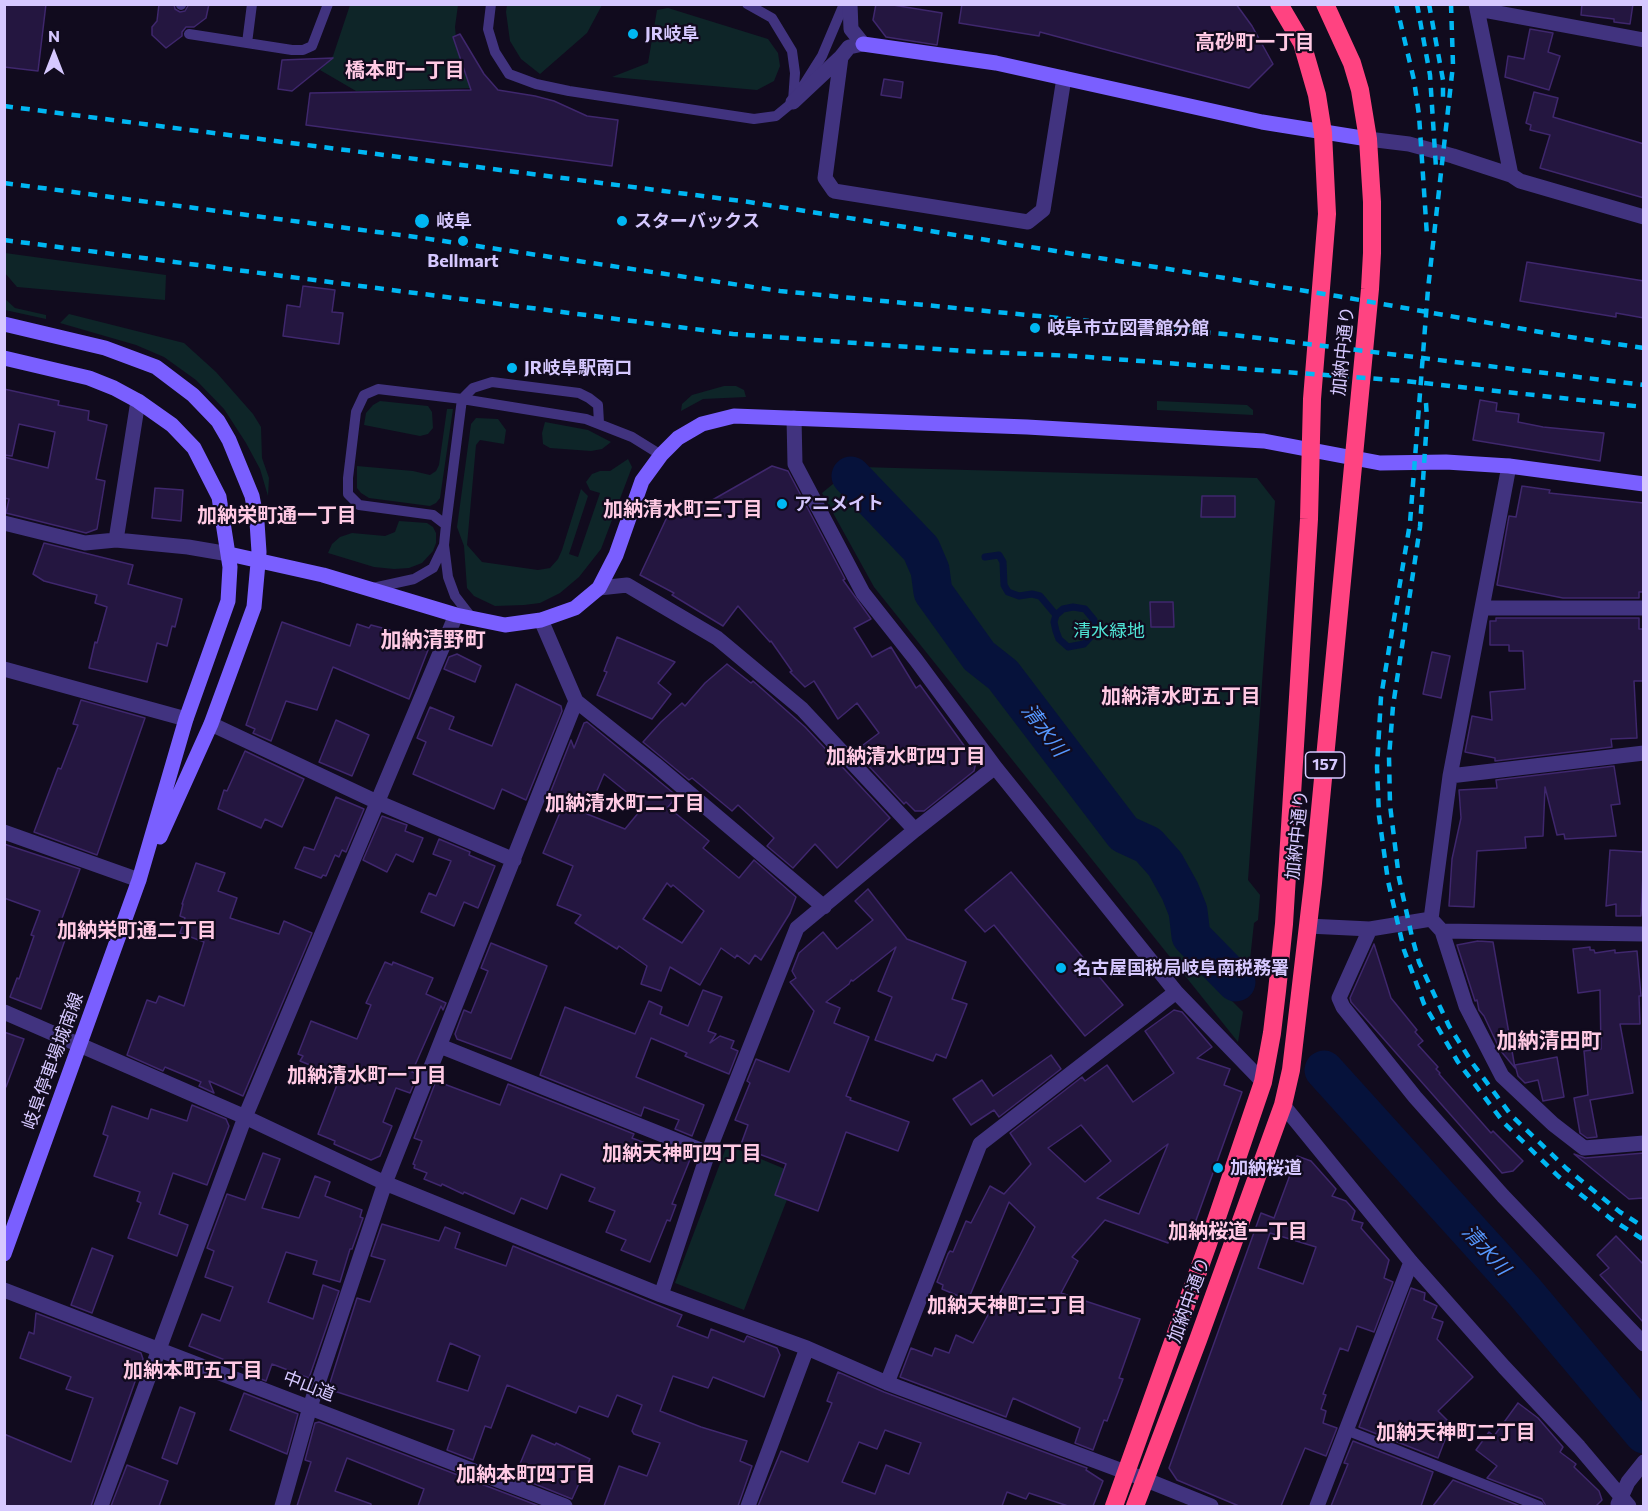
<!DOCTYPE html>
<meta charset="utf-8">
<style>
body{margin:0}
#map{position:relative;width:1648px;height:1511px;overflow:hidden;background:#110b1e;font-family:Commissioner,sans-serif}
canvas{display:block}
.frame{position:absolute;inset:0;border:6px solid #d6c8ff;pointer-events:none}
.north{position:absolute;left:24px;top:24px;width:60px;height:60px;-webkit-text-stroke:4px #110b1e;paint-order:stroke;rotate:0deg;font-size:16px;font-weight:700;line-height:24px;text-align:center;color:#d6c8ff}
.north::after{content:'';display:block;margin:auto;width:21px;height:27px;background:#d6c8ff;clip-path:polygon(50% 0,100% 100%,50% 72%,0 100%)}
</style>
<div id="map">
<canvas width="1648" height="1511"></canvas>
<div class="frame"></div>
<div class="north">N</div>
</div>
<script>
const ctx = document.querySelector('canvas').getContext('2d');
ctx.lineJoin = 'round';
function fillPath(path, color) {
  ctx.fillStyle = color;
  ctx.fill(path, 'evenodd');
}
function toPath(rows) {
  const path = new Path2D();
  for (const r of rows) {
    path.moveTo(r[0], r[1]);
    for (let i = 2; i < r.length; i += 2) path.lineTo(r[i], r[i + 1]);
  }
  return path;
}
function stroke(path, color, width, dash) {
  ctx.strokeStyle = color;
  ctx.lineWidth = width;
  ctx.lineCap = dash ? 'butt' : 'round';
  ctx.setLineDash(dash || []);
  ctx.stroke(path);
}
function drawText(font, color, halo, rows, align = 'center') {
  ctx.font = font + ' Commissioner,"Noto Sans JP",sans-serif';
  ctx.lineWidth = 4.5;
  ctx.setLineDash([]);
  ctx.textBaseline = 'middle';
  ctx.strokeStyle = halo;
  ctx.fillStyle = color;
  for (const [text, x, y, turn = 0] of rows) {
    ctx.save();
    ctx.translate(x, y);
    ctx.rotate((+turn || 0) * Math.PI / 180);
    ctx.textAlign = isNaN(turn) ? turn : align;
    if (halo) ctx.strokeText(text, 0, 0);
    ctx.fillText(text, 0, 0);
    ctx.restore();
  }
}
fillPath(toPath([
 [350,5,458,5,455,27,457,49,466,74,474,88,356,91,320,70,333,56],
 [507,5,507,4,602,5,587,33,540,74,521,59,510,41,506,12],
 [668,8,768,39,778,53,780,66,774,81,757,90,612,77,648,63,657,10],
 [5,253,166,275,165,300,17,287,5,273],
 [4,298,15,308,46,315,46,319,5,310],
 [69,314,184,343,216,372,253,414,261,427,262,458,269,478,268,496,260,469,246,443,224,409,196,380,164,357,136,345,60,323],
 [724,386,736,386,744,390,746,397,703,399,681,411,682,404,692,395],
 [380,401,428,406,432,412,433,428,428,434,420,436,364,425,366,413,373,405],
 [1157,401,1247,405,1253,410,1253,415,1157,410],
 [447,409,453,409,440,498,436,503,430,506,369,498,361,493,357,488,357,466,413,471,430,475,436,471,439,465],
 [476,418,498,419,506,430,504,444,480,440,476,445,467,545,482,562,538,570,550,568,558,559,562,550,581,489,588,496,569,554,578,557,600,493,590,490,586,482,592,474,600,471,610,471,628,459,632,467,601,549,579,577,560,593,540,603,524,605,495,606,474,596,467,588,464,546,457,527,471,424],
 [545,422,588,430,611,442,602,449,591,451,550,448,543,444,542,433],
 [860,467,1257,478,1275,501,1248,880,1260,895,1258,920,1254,923,1249,969,1224,993,1243,1012,1238,1042,874,587,822,493,833,484],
 [399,521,427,523,433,527,436,533,436,543,433,551,422,563,409,568,394,569,374,567,328,553,332,544,340,537,352,533,385,536,395,532],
 [727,1145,797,1174,744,1310,675,1283]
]), '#0e2528');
stroke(toPath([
 [985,557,999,555,1003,562,1004,585,1008,592,1019,596,1032,594,1040,596,1056,615,1063,609,1073,607,1085,609,1094,620,1094,633,1084,644,1068,647,1059,639,1056,631,1054,622,1056,615]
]), '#06123b', 7);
stroke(toPath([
 [851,476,921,549,930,570,933,592,979,656,1003,675,1124,834,1148,845,1165,864,1180,891,1188,911,1191,936,1236,982],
 [1324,1070,1523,1290,1644,1434]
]), '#06123b', 39);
const building = toPath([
 [4,4,46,4,38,71,4,67,4,4],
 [159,4,174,4,175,9,180,12,185,11,189,4,209,4,206,18,194,27,186,27,182,32,182,36,166,48,152,35,152,27,157,21,159,4],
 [876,4,887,4,942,13,937,45,886,37,873,20,876,4],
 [962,4,1236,4,1252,26,1273,64,1249,88,1040,32,1039,36,959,23,962,4],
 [1582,4,1633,4,1630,24,1614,22,1614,19,1581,15,1582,4],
 [1530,29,1553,33,1548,52,1560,56,1549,90,1505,77,1508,56,1524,59,1530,29],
 [460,34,484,74,498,90,535,96,554,101,587,116,618,120,612,166,306,125,310,93,471,90,453,37,460,34],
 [333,58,292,91,278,89,282,60,333,58],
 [884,79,903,82,901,98,881,95,884,79],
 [1534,92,1558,98,1553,117,1644,144,1644,198,1540,168,1550,135,1530,130,1531,125,1526,123,1534,92],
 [1527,262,1644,281,1644,318,1616,313,1616,317,1520,301,1527,262],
 [303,286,335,290,332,312,343,313,339,344,283,336,287,305,300,307,303,286],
 [4,389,59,401,58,405,89,411,88,420,107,425,96,479,105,481,97,529,86,533,6,513,9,499,4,498,4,457,48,468,55,432,19,424,12,456,4,455,4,389],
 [1480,400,1497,403,1496,411,1519,414,1518,422,1543,427,1604,433,1600,461,1473,440,1480,400],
 [772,466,788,471,845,579,843,580,871,619,854,628,872,657,891,647,916,688,920,685,976,762,974,771,924,811,915,811,906,802,904,804,855,751,879,733,857,703,838,719,814,681,805,687,790,672,792,671,771,641,770,642,738,606,723,626,672,595,674,593,640,575,674,502,693,511,772,466],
 [1522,486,1550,490,1549,493,1644,503,1644,592,1639,592,1639,598,1563,598,1497,585,1509,516,1516,517,1522,486],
 [155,488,183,490,181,521,152,518,155,488],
 [1202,496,1235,496,1235,517,1201,517,1202,496],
 [44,543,133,565,128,584,182,599,175,627,172,626,167,646,157,643,147,682,89,668,95,642,97,643,107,607,95,603,97,595,44,581,33,574,44,543],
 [1150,602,1173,602,1174,627,1151,627,1150,602],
 [1496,618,1639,618,1639,629,1644,629,1644,681,1634,681,1637,738,1611,739,1612,747,1495,761,1495,758,1465,752,1472,716,1492,720,1490,692,1525,689,1523,651,1509,651,1509,645,1490,645,1490,621,1496,621,1496,618],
 [282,622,350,646,357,624,369,628,371,625,390,630,389,633,428,650,409,699,333,667,317,710,286,701,271,741,253,733,255,729,246,725,282,622],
 [617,637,675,662,658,683,671,694,652,719,597,695,607,672,604,671,617,637],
 [1432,652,1450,656,1441,698,1423,694,1432,652],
 [457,654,481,666,475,682,444,669,449,657,457,654],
 [727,664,751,683,753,681,805,727,890,818,837,868,815,844,793,868,767,846,774,838,738,805,732,811,692,778,689,780,643,742,661,722,682,703,685,706,705,683,727,664],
 [516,684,561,706,562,711,526,800,502,789,494,809,413,774,426,742,417,738,430,707,454,717,449,729,492,746,516,684],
 [81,700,145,718,97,855,34,832,58,768,61,769,78,725,73,724,81,700],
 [336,720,369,735,352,776,319,762,336,720],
 [587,722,677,796,668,807,709,841,703,848,739,878,754,860,796,897,790,913,761,960,755,955,749,964,737,955,735,958,721,948,700,985,670,967,661,991,641,984,647,966,619,946,617,949,575,923,581,915,557,905,573,866,543,853,564,803,549,796,571,740,574,748,584,723,587,722],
 [604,774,644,806,625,829,587,814,604,774],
 [667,883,671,887,673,885,704,911,682,943,643,919,667,883],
 [245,751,304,779,282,827,265,819,261,828,218,809,224,790,227,791,245,751],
 [1614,766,1620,804,1611,805,1616,836,1565,839,1564,834,1557,835,1545,787,1543,836,1525,837,1526,848,1477,851,1474,907,1449,906,1452,859,1461,818,1459,790,1497,788,1496,780,1614,766],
 [336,797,364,809,346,852,342,850,339,857,335,855,326,876,323,875,321,878,295,868,304,847,314,850,336,797],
 [382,816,407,825,405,831,423,838,413,862,396,854,387,872,363,860,382,816],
 [439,839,470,852,469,855,495,866,478,908,464,902,454,926,421,912,429,893,436,896,451,861,433,854,439,839],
 [4,844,80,869,61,921,69,923,64,937,66,937,41,1009,10,997,17,978,19,979,34,936,31,935,40,911,4,898,4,844],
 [1610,850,1644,852,1641,916,1616,916,1616,904,1606,906,1610,850],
 [196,863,225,873,218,891,237,898,230,918,279,934,284,921,312,933,243,1096,209,1081,214,1093,199,1086,201,1082,165,1067,163,1071,127,1055,147,1000,156,1003,159,996,184,1006,204,942,180,933,185,918,180,916,183,904,182,904,196,863],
 [1011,872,1123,1005,1085,1036,994,925,985,932,965,910,1011,872],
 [868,889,907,939,966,962,952,999,967,1004,946,1058,936,1054,933,1061,875,1040,892,997,878,991,896,947,853,981,851,980,849,984,826,1002,840,1008,834,1023,869,1037,846,1096,851,1098,850,1100,909,1122,898,1151,846,1132,818,1211,775,1195,786,1164,740,1147,748,1125,735,1120,750,1083,747,1081,756,1059,789,1072,814,1011,790,982,796,978,792,971,799,953,823,932,837,949,873,920,855,901,868,889],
 [1478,941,1493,942,1515,1068,1500,1050,1484,1016,1479,1010,1477,1000,1475,1001,1457,945,1478,941],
 [491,943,547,966,511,1059,457,1039,455,1034,464,1010,471,1013,488,971,481,968,491,943],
 [1374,944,1391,998,1417,1030,1415,1032,1423,1041,1418,1045,1438,1067,1436,1069,1440,1073,1439,1074,1491,1133,1493,1131,1523,1161,1513,1171,1502,1173,1351,1002,1350,998,1374,944],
 [1590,947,1590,950,1594,950,1595,953,1615,950,1615,953,1637,951,1641,996,1639,996,1640,1024,1620,1024,1633,1093,1590,1100,1597,1137,1587,1138,1580,1133,1574,1098,1588,1095,1584,1051,1601,1049,1600,990,1578,993,1573,949,1590,947],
 [385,962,392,965,393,962,433,978,426,994,446,1003,443,1010,441,1006,412,1072,418,1074,410,1093,396,1088,383,1122,392,1126,380,1156,371,1160,334,1144,335,1141,318,1134,340,1077,300,1061,303,1056,298,1054,311,1021,357,1039,371,1005,366,1003,385,962],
 [703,990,722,997,708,1031,716,1034,710,1043,720,1036,734,1041,731,1048,738,1051,729,1074,685,1056,687,1053,651,1038,636,1077,704,1105,692,1136,675,1129,679,1120,644,1107,641,1116,540,1075,565,1007,635,1034,649,1001,662,1007,660,1014,688,1026,703,990],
 [1174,1010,1182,1012,1212,1047,1197,1058,1230,1069,1224,1085,1242,1092,1190,1237,1172,1231,1168,1243,1105,1220,1072,1257,1078,1261,1061,1293,1140,1319,1119,1378,1123,1379,1107,1421,1104,1420,1093,1450,1075,1443,1080,1428,1013,1398,1006,1417,900,1377,911,1348,932,1356,935,1348,949,1353,956,1335,973,1343,1035,1227,1009,1202,968,1300,942,1289,943,1285,937,1282,948,1254,950,1251,953,1252,966,1221,971,1223,990,1186,1004,1194,1031,1164,1010,1133,1082,1077,1085,1081,1107,1065,1133,1102,1174,1073,1145,1031,1174,1010],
 [1081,1125,1111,1161,1085,1182,1048,1148,1081,1125],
 [1168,1144,1139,1214,1097,1198,1168,1144],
 [4,1032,24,1039,6,1087,4,1087,4,1032],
 [1051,1055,1061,1069,999,1117,994,1110,971,1125,953,1099,982,1080,993,1096,1051,1055],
 [1557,1057,1564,1097,1543,1101,1538,1080,1525,1083,1518,1076,1515,1065,1557,1057],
 [436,1081,500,1105,508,1084,634,1134,632,1138,666,1151,668,1147,691,1157,672,1204,676,1205,670,1221,667,1220,650,1262,621,1250,626,1240,606,1232,615,1211,589,1201,595,1188,561,1174,547,1209,521,1198,514,1214,464,1192,463,1194,442,1184,441,1186,424,1179,427,1173,414,1168,415,1165,413,1164,422,1141,414,1138,436,1081],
 [192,1105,226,1119,229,1126,207,1185,173,1173,159,1214,188,1225,177,1256,128,1238,141,1203,137,1201,140,1192,94,1176,108,1136,103,1134,112,1106,148,1119,151,1109,187,1121,192,1105],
 [263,1153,280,1159,262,1208,299,1218,315,1176,330,1182,325,1196,362,1210,360,1217,363,1218,352,1249,350,1249,340,1282,313,1274,317,1261,286,1252,268,1302,313,1319,323,1285,339,1291,309,1378,272,1364,266,1381,251,1375,253,1371,189,1346,202,1314,220,1321,233,1287,205,1277,214,1251,207,1248,227,1194,245,1200,263,1153],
 [1644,1153,1644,1198,1629,1199,1574,1154,1585,1158,1644,1153],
 [1297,1156,1311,1161,1336,1189,1332,1196,1346,1201,1355,1211,1352,1220,1363,1223,1361,1228,1389,1260,1384,1278,1393,1282,1374,1332,1357,1326,1348,1351,1340,1348,1323,1394,1326,1395,1321,1409,1326,1411,1323,1423,1337,1428,1326,1456,1305,1448,1281,1506,1239,1506,1177,1480,1169,1468,1261,1213,1274,1218,1297,1156],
 [1270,1233,1316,1247,1303,1284,1258,1268,1270,1233],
 [382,1224,439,1241,445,1227,460,1233,455,1248,506,1266,513,1246,682,1315,677,1326,708,1338,711,1329,744,1342,747,1336,777,1348,780,1355,764,1397,713,1377,708,1388,673,1376,660,1411,701,1427,747,1441,740,1461,752,1466,738,1506,604,1506,619,1466,647,1476,660,1443,634,1434,632,1431,642,1405,617,1395,608,1417,579,1406,576,1413,507,1385,491,1428,485,1426,473,1460,447,1450,454,1430,328,1389,357,1298,370,1302,385,1260,371,1256,382,1224],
 [450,1343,480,1356,468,1391,437,1381,450,1343],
 [1616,1236,1644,1265,1644,1323,1600,1275,1609,1268,1597,1255,1616,1236],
 [92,1248,113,1256,92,1313,71,1305,92,1248],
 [1411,1288,1425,1293,1424,1300,1437,1306,1432,1318,1443,1322,1437,1339,1473,1377,1438,1411,1451,1424,1438,1458,1359,1427,1411,1288],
 [36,1313,141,1353,143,1359,91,1506,4,1506,4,1434,71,1462,93,1398,66,1389,71,1377,20,1358,29,1332,34,1334,36,1313],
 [838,1372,884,1392,1087,1468,1086,1470,1103,1481,1093,1506,1068,1506,1029,1493,1026,1499,1007,1492,1002,1506,758,1506,781,1451,808,1462,832,1403,827,1401,838,1372],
 [885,1430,921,1443,909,1474,886,1465,875,1494,842,1482,859,1442,877,1449,885,1430],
 [244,1393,298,1414,287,1454,230,1430,244,1393],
 [1518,1403,1538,1418,1563,1447,1560,1452,1576,1464,1574,1467,1599,1491,1602,1500,1596,1506,1546,1506,1542,1499,1487,1478,1497,1466,1476,1450,1489,1432,1494,1436,1518,1403],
 [180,1407,195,1413,177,1464,162,1458,180,1407],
 [319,1422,539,1506,418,1506,424,1489,347,1458,335,1491,371,1504,371,1506,297,1506,311,1462,305,1460,315,1423,319,1422],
 [532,1435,555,1445,556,1443,590,1459,572,1499,515,1476,532,1435],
 [1353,1441,1433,1472,1421,1506,1331,1506,1348,1464,1344,1463,1353,1441],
 [127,1465,168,1481,159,1506,111,1506,127,1465],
 [1453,1480,1520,1506,1433,1506,1453,1480]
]);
fillPath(building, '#241640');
stroke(building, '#3f276d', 1.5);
stroke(toPath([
 [491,4,488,29,495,52,509,74,536,84,569,91,754,119,776,116,793,102,822,56,844,4],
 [747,4,772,18,792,51,795,73,793,101],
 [181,5,181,4],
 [189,34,247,43,252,4],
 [247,43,292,50,303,50,312,46,328,4],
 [446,525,462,399,473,388,492,382,579,393,589,398,598,405,599,423],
 [373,588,414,579,433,568,444,545],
 [472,618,455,596,448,577,444,545,446,525,433,515,359,505,348,494,348,478,356,412,364,395,378,389,462,399,586,419,632,437,661,455],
 [1346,1430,1539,1506]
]), '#41337f', 10);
stroke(toPath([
 [850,4,851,29,863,44,849,47,841,57,825,178,834,191,1028,222,1043,210,1064,78],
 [1476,4,1511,175],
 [1477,9,1644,40],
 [793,102,841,57],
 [1368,139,1409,144,1453,156,1511,175,1520,181,1644,217],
 [794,418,795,464,863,593,916,660,995,767,1176,992,1263,1082],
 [1509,466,1450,776,1431,919,1442,931,1466,1006,1502,1076,1553,1124,1584,1148,1644,1143],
 [4,523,85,543,116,540,188,547,229,554],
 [116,540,138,401],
 [599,588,627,585,717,638,802,709,915,830],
 [1483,608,1644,608],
 [541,620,576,701,655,764,824,907],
 [4,669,186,719],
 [211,724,377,802,514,860],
 [1450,776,1644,753],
 [4,832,139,880],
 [1308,926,1370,929,1431,919],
 [1370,929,1339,998,1343,1007,1415,1097,1503,1196,1644,1344],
 [1442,931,1644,934],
 [4,1012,245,1117,385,1183,661,1295,807,1348,887,1383,1144,1479,1211,1506],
 [440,1046,708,1153],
 [1283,1105,1411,1262,1504,1367,1579,1447,1629,1506],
 [4,1290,565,1506],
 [661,1295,708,1153,797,928,915,830,995,767],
 [887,1383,980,1144,1176,992],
 [1618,1504,1628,1482,1644,1462],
 [101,1506,245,1117,456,615],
 [282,1506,310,1407,385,1183,576,701],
 [748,1506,807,1348],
 [1317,1506,1411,1262]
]), '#41337f', 15);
stroke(toPath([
 [863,44,996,63,1262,122,1368,139],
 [4,324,105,348,156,367,193,395,218,421,229,440,252,496,257,522,259,552,254,607,211,724,160,837],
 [4,358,89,378,114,388,138,401,172,425,194,448,219,497,230,567,228,601,186,719,139,880,4,1254],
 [229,554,323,575,456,615,505,625,541,620,575,608,599,588,616,555,642,481,661,455,678,438,702,424,734,416,1027,427,1264,441,1380,463,1446,462,1509,466,1644,484]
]), '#7a5fff', 15);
stroke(toPath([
 [1114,1506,1208,1244,1263,1082,1272,1033,1277,991,1284,924,1309,519,1312,399,1327,214,1323,133,1317,95,1302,43,1279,4],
 [1135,1506,1198,1340,1283,1105,1291,1070,1313,883,1370,289,1372,253,1372,202,1368,139,1360,90,1352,63,1325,4]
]), '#ff4381', 18);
stroke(toPath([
 [1396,4,1414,80,1419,115,1427,236],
 [1417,4,1430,75,1436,168],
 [1429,4,1443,80,1443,97],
 [1451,4,1453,65,1428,289,1410,523,1381,697,1377,767,1379,816,1388,881,1404,950,1424,1004,1458,1062,1504,1123,1558,1176,1611,1219,1644,1240],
 [4,106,749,202,1337,296,1557,335,1644,348],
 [4,183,423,238,780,291,1234,335,1644,385],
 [4,240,733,334,964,351,1074,356,1405,381,1644,407],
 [1426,403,1427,419,1420,527,1393,706,1389,757,1390,805,1399,878,1412,937,1419,962,1449,1026,1473,1064,1511,1115,1567,1169,1620,1212,1644,1227]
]), '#00b7f3', 4.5, [9, 8]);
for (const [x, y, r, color] of [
 [633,34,6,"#00b7f3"],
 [422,221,8,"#00b7f3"],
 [622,221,6,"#00b7f3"],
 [463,241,6,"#00b7f3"],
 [1035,328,6,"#00b7f3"],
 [512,368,6,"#00b7f3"],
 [782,504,6,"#00b7f3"],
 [1061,968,6,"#00b7f3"],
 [1218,1168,6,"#00b7f3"]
]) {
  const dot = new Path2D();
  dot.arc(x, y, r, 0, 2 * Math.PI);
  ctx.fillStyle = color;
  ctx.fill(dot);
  stroke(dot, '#110b1e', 2);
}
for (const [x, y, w] of [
 [1325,765,39]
]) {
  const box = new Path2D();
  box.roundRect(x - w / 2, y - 13, w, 26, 4.5);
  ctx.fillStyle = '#110b1e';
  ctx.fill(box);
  stroke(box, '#d6c8ff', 1.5);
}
drawText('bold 16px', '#d6c8ff', null, [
 ["157",1325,765]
]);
drawText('bold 18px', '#d6c8ff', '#110b1e', [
 ["JR岐阜",645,34],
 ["岐阜",436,221],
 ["スターバックス",634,221],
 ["Bellmart",463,261,"center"],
 ["岐阜市立図書館分館",1047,328],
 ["JR岐阜駅南口",524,368],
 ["アニメイト",794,504],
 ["名古屋国税局岐阜南税務署",1073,968],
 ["加納桜道",1230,1168]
], 'left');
drawText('18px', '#d6c8ff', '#110b1e', [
 ["加納中通り",1343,351,-84],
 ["加納中通り",1297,835,-84],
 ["岐阜停車場城南線",53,1061,-70],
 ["加納中通り",1189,1300,-70],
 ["中山道",309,1386,21]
]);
drawText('18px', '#4fe4d5', '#110b1e', [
 ["清水緑地",1109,631]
]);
drawText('bold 20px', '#ffcae4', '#110b1e', [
 ["高砂町一丁目",1255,42],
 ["橋本町一丁目",405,70],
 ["加納清水町三丁目",683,509],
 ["加納栄町通一丁目",277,515],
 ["加納清水町五丁目",1181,696],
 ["加納清水町四丁目",906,756],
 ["加納清水町二丁目",625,803],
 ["加納栄町通二丁目",137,930],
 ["加納清水町一丁目",367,1075],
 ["加納天神町四丁目",682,1153],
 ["加納桜道一丁目",1238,1231],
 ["加納天神町三丁目",1007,1305],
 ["加納本町五丁目",193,1370],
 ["加納天神町二丁目",1456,1432],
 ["加納本町四丁目",526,1474]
]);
drawText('italic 20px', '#5698ff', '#110b1e', [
 ["清水川",1044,730,53],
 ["清水川",1486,1250,48]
]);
drawText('bold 21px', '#ffcae4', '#110b1e', [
 ["加納清野町",433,640],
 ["加納清田町",1549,1041]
]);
</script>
